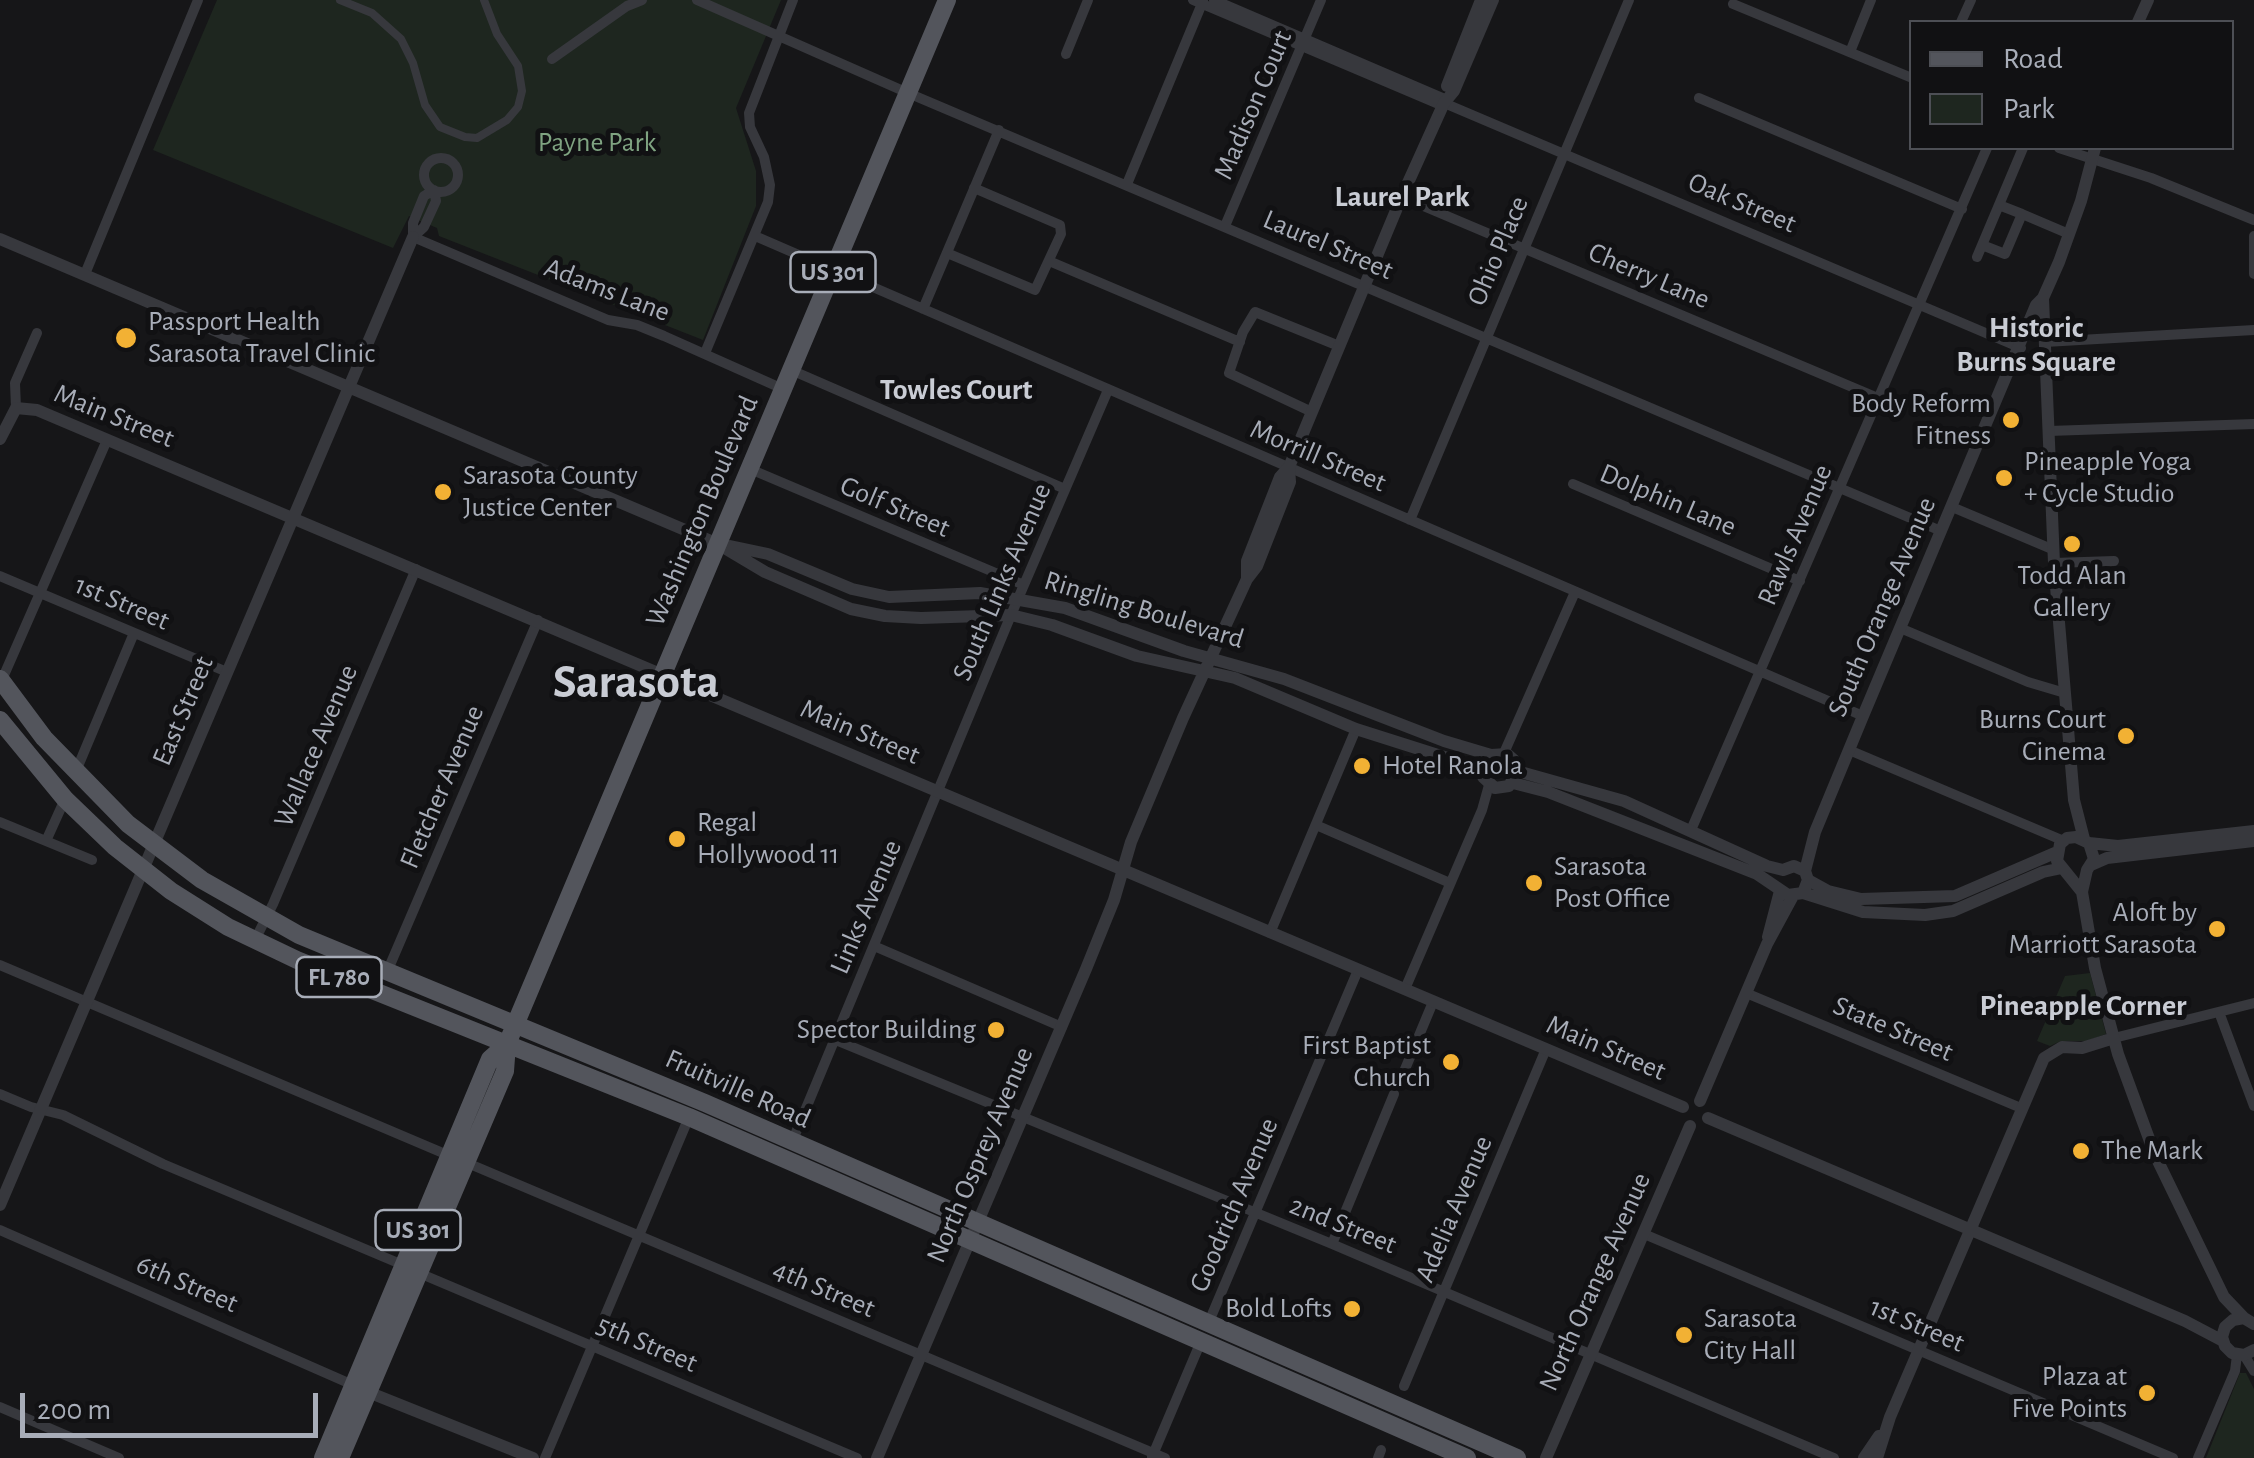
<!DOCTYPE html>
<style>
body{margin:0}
#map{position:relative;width:2254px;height:1458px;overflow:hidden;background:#161618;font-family:"Alegreya Sans",sans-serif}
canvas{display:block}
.legend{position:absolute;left:1909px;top:20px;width:325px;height:130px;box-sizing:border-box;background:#111113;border:2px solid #4d4f55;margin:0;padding:12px 18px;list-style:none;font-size:30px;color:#a8adb8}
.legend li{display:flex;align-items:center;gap:20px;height:50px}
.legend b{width:50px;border:2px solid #4d4f55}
.scale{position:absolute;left:20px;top:1393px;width:298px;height:45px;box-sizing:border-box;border:5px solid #a8adb8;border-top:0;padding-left:12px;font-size:30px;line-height:35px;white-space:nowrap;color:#a8adb8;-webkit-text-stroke:8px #111113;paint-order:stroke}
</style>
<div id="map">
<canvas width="2254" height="1458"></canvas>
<ul class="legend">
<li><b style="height:12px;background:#53555c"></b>Road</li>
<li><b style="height:28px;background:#1e261f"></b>Park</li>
</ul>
<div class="scale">200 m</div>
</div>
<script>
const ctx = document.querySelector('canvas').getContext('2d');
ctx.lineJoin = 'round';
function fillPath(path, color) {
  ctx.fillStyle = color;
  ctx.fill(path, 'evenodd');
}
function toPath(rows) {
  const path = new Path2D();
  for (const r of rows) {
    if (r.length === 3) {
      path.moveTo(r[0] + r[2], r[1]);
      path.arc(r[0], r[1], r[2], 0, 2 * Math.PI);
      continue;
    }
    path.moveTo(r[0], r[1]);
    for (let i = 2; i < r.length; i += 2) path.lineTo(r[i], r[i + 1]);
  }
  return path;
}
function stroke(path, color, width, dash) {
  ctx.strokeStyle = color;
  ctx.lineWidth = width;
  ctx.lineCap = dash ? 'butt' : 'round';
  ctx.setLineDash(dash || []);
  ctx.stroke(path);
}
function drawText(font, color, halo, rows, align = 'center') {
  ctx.font = font + ' "Alegreya Sans",sans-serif';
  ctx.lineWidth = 10;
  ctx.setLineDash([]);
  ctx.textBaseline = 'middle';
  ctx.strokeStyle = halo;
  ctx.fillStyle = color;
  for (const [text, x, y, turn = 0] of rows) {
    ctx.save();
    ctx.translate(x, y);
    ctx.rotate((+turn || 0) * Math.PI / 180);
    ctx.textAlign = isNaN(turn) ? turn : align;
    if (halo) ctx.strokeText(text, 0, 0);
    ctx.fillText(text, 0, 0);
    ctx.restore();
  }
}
fillPath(toPath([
 [217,0,781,0,736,108,756,171,756,206,703,340,439,236,437,228,409,216,393,248,153,150],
 [2090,973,2106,1034,2087,1041,2061,1041,2050,1046,2037,1041,2065,976],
 [2240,1373,2246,1373,2254,1389,2254,1458,2206,1458]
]), '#1e261f');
stroke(toPath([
 [340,0,372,13,401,39,413,63,425,105,440,127,465,137,477,138,507,120,518,107,522,91,518,66,497,34,484,0]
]), '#37383d', 8);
stroke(toPath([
 [697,0,908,93,1941,531],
 [1193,0,1443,106],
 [1214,0,1445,99],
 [1733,4,1912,78],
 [1961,22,1971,0],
 [1850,52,1871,0],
 [1066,54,1088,0],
 [552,59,627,6,642,0],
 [1699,98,1962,209],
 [1444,103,2021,348],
 [2059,148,2151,178,2254,220],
 [441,175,17],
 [1127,184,1203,1],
 [1402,197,1878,398],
 [2022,214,2069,234],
 [1225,226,1321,0],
 [755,236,1863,716],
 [2254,236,2254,274],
 [413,237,608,320,637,325,664,336,783,389],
 [413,237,424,227,436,201,434,190],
 [413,237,413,223,424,196,434,190],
 [1982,245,2005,254,2022,214,1999,205],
 [947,253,1035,290,1061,234,1060,225,974,188],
 [1977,257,2023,148],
 [1049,261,1240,342],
 [85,274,198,0],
 [923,309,999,130],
 [2045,342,2254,330],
 [705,353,768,202,770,185,764,157,750,127,749,113,793,0],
 [791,370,1065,489],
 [16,408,15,383,37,333],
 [1312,412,1229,373,1243,332,1255,312,1339,346],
 [2049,431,2254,424],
 [750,469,1024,585],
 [1573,484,1800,581],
 [1952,507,2054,550],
 [1410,520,1629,0],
 [2054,563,2114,561],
 [0,576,227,672],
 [1900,628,2028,682,2065,693],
 [1,682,107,440],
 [1849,750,2064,841],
 [1504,753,1575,592],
 [76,771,134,633],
 [0,822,92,860],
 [1316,825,1450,883],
 [1691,830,1987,148],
 [46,841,65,799],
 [1270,933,1356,729],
 [255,940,273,904,416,569],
 [874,946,1062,1027],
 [0,965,450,1156],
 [387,972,538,620],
 [1405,989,1482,810,1489,785],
 [1746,993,2021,1108],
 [2219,1012,2254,1106],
 [2114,1038,2254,1003],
 [833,1039,1332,1244,1834,1458],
 [1403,1074,1433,1002],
 [0,1094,31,1107,63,1115,163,1164,403,1265],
 [792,1142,1011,615,1108,390],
 [465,1162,1165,1458],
 [0,1230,353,1385],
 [1644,1234,2173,1458],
 [1332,1244,1394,1094],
 [419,1273,857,1458],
 [1208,1324,1358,970],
 [2244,1355,2254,1371],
 [1404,1386,1546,1049],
 [0,1407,119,1458],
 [1152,1457,1202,1339],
 [545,1458,689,1117],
 [1378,1458,1381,1450],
 [2198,1458,2235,1371,2237,1355]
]), '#37383d', 10);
stroke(toPath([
 [2138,22,2148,0],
 [1447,86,1481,0],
 [0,239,718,544,765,572,851,609,885,616,921,618,1011,615,1052,625,1137,656,1235,678,1356,729,1460,762,1482,773],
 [2043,298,2054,563,2074,800,2084,839],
 [0,439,16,408,37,410,1683,1107],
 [730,546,768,554,852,589,889,597,980,593,1065,608,1184,651,1284,679,1444,741,1491,755,1507,754,1515,761,1517,771,1509,786,1495,788,1483,777,1483,764,1491,755],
 [1247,579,1247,561,1280,477,1289,467,1402,196,1444,103,1454,91,1493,0],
 [1517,771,1624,801,1767,866,1783,870,1794,866,1805,871],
 [1513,783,1548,792,1757,874,1788,895,1803,893,1808,880,1805,871],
 [2089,843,2094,859,2087,870,2082,892,2095,968,2118,1054,2155,1155,2224,1297,2244,1318],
 [2091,865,2107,858,2254,841],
 [1805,871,1815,832,1863,716,2036,305,2043,298,2059,262,2081,201,2095,148],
 [1808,880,1828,891,1861,899,1955,896,2057,852],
 [2082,892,2057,861,2060,844,2067,838,2076,837,2089,843,2118,846,2254,831],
 [1803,893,1863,912,1925,915,1953,911,2043,872,2062,868],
 [1768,937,1780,891],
 [1700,1101,1767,944,1793,896],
 [1708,1118,2185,1321,2223,1341],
 [0,1205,413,237],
 [2254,1324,2244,1318,2233,1320,2225,1327,2222,1337,2225,1346,2232,1353,2244,1355,2254,1350],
 [368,1392,533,1458],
 [877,1458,1086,969,1114,900,1131,842,1183,718,1247,579,1257,566,1290,482,1289,467],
 [1546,1458,1690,1126],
 [1864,1458,1879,1436],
 [1877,1458,1890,1417,2044,1058,2062,1047,2082,1048,2114,1038]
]), '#37383d', 12);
stroke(toPath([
 [0,679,44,738,128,824,202,880,299,935,705,1103,1517,1458],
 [0,720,65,799,115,847,171,891,228,927,297,960,689,1117,1467,1458],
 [323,1458,490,1059,507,1044],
 [340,1458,505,1071,507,1044,947,0]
]), '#53555c', 18);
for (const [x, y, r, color] of [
 [126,338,12,"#f2b134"],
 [2011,420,10,"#f2b134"],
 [2004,478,10,"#f2b134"],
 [443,492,10,"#f2b134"],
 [2072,544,10,"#f2b134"],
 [2126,736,10,"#f2b134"],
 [1362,766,10,"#f2b134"],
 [677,839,10,"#f2b134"],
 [1534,883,10,"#f2b134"],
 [2217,929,10,"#f2b134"],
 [996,1030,10,"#f2b134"],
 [1451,1062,10,"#f2b134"],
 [2081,1151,10,"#f2b134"],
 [1352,1309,10,"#f2b134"],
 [1684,1335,10,"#f2b134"],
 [2147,1393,10,"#f2b134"]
]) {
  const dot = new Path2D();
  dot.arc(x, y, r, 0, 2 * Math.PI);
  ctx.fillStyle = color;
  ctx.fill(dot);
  stroke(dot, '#111113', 4);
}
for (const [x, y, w] of [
 [833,272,85],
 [339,977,85],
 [418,1230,85]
]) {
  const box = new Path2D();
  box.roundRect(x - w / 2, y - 20, w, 40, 8);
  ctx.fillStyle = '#111113';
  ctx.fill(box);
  stroke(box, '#a8adb8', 2.5);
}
drawText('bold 25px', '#a8adb8', null, [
 ["US 301",833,272],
 ["FL 780",339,977],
 ["US 301",418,1230]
]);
drawText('28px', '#a8adb8', '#111113', [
 ["Madison Court",1253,105,-67],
 ["Oak Street",1742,203,23],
 ["Laurel Street",1328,245,23],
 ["Ohio Place",1498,251,-67],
 ["Cherry Lane",1649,276,23],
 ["Adams Lane",607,290,21],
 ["Main Street",114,416,22],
 ["Morrill Street",1318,456,23],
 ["Dolphin Lane",1668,500,23],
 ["Golf Street",895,507,23],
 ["Washington Boulevard",702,511,-67],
 ["Rawls Avenue",1795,535,-67],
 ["South Links Avenue",1002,582,-67],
 ["1st Street",122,603,23],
 ["South Orange Avenue",1882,607,-67],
 ["Ringling Boulevard",1144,610,17],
 ["East Street",183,711,-67],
 ["Main Street",860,732,23],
 ["Wallace Avenue",316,746,-67],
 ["Fletcher Avenue",442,787,-67],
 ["Links Avenue",866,907,-67],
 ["State Street",1893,1029,23],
 ["Main Street",1606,1048,23],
 ["Fruitville Road",738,1089,24],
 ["North Osprey Avenue",980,1155,-67],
 ["Goodrich Avenue",1234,1205,-67],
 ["Adelia Avenue",1454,1209,-67],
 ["2nd Street",1343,1225,22],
 ["North Orange Avenue",1595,1282,-66],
 ["6th Street",187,1284,23],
 ["4th Street",824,1289,23],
 ["1st Street",1917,1325,23],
 ["5th Street",647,1344,23]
]);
drawText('28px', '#7fa381', '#111113', [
 ["Payne Park",597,143]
]);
drawText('28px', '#a8adb8', '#111113', [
 ["Passport Health",148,322],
 ["Sarasota Travel Clinic",148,354],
 ["Body Reform",1991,404,"right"],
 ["Fitness",1991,436,"right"],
 ["Pineapple Yoga",2024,462],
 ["+ Cycle Studio",2024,494],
 ["Sarasota County",463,476],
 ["Justice Center",463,508],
 ["Todd Alan",2072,576,"center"],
 ["Gallery",2072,608,"center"],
 ["Burns Court",2106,720,"right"],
 ["Cinema",2106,752,"right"],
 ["Hotel Ranola",1382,766],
 ["Regal",697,823],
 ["Hollywood 11",697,855],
 ["Sarasota",1554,867],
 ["Post Office",1554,899],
 ["Aloft by",2197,913,"right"],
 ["Marriott Sarasota",2197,945,"right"],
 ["Spector Building",976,1030,"right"],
 ["First Baptist",1431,1046,"right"],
 ["Church",1431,1078,"right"],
 ["The Mark",2101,1151],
 ["Bold Lofts",1332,1309,"right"],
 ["Sarasota",1704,1319],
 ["City Hall",1704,1351],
 ["Plaza at",2127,1377,"right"],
 ["Five Points",2127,1409,"right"]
], 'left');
drawText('bold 30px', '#c9ccd4', '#111113', [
 ["Laurel Park",1402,197],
 ["Historic",2036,328],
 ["Burns Square",2036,362],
 ["Towles Court",956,390],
 ["Pineapple Corner",2083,1006]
]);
drawText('bold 48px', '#c9ccd4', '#111113', [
 ["Sarasota",636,683]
]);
</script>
